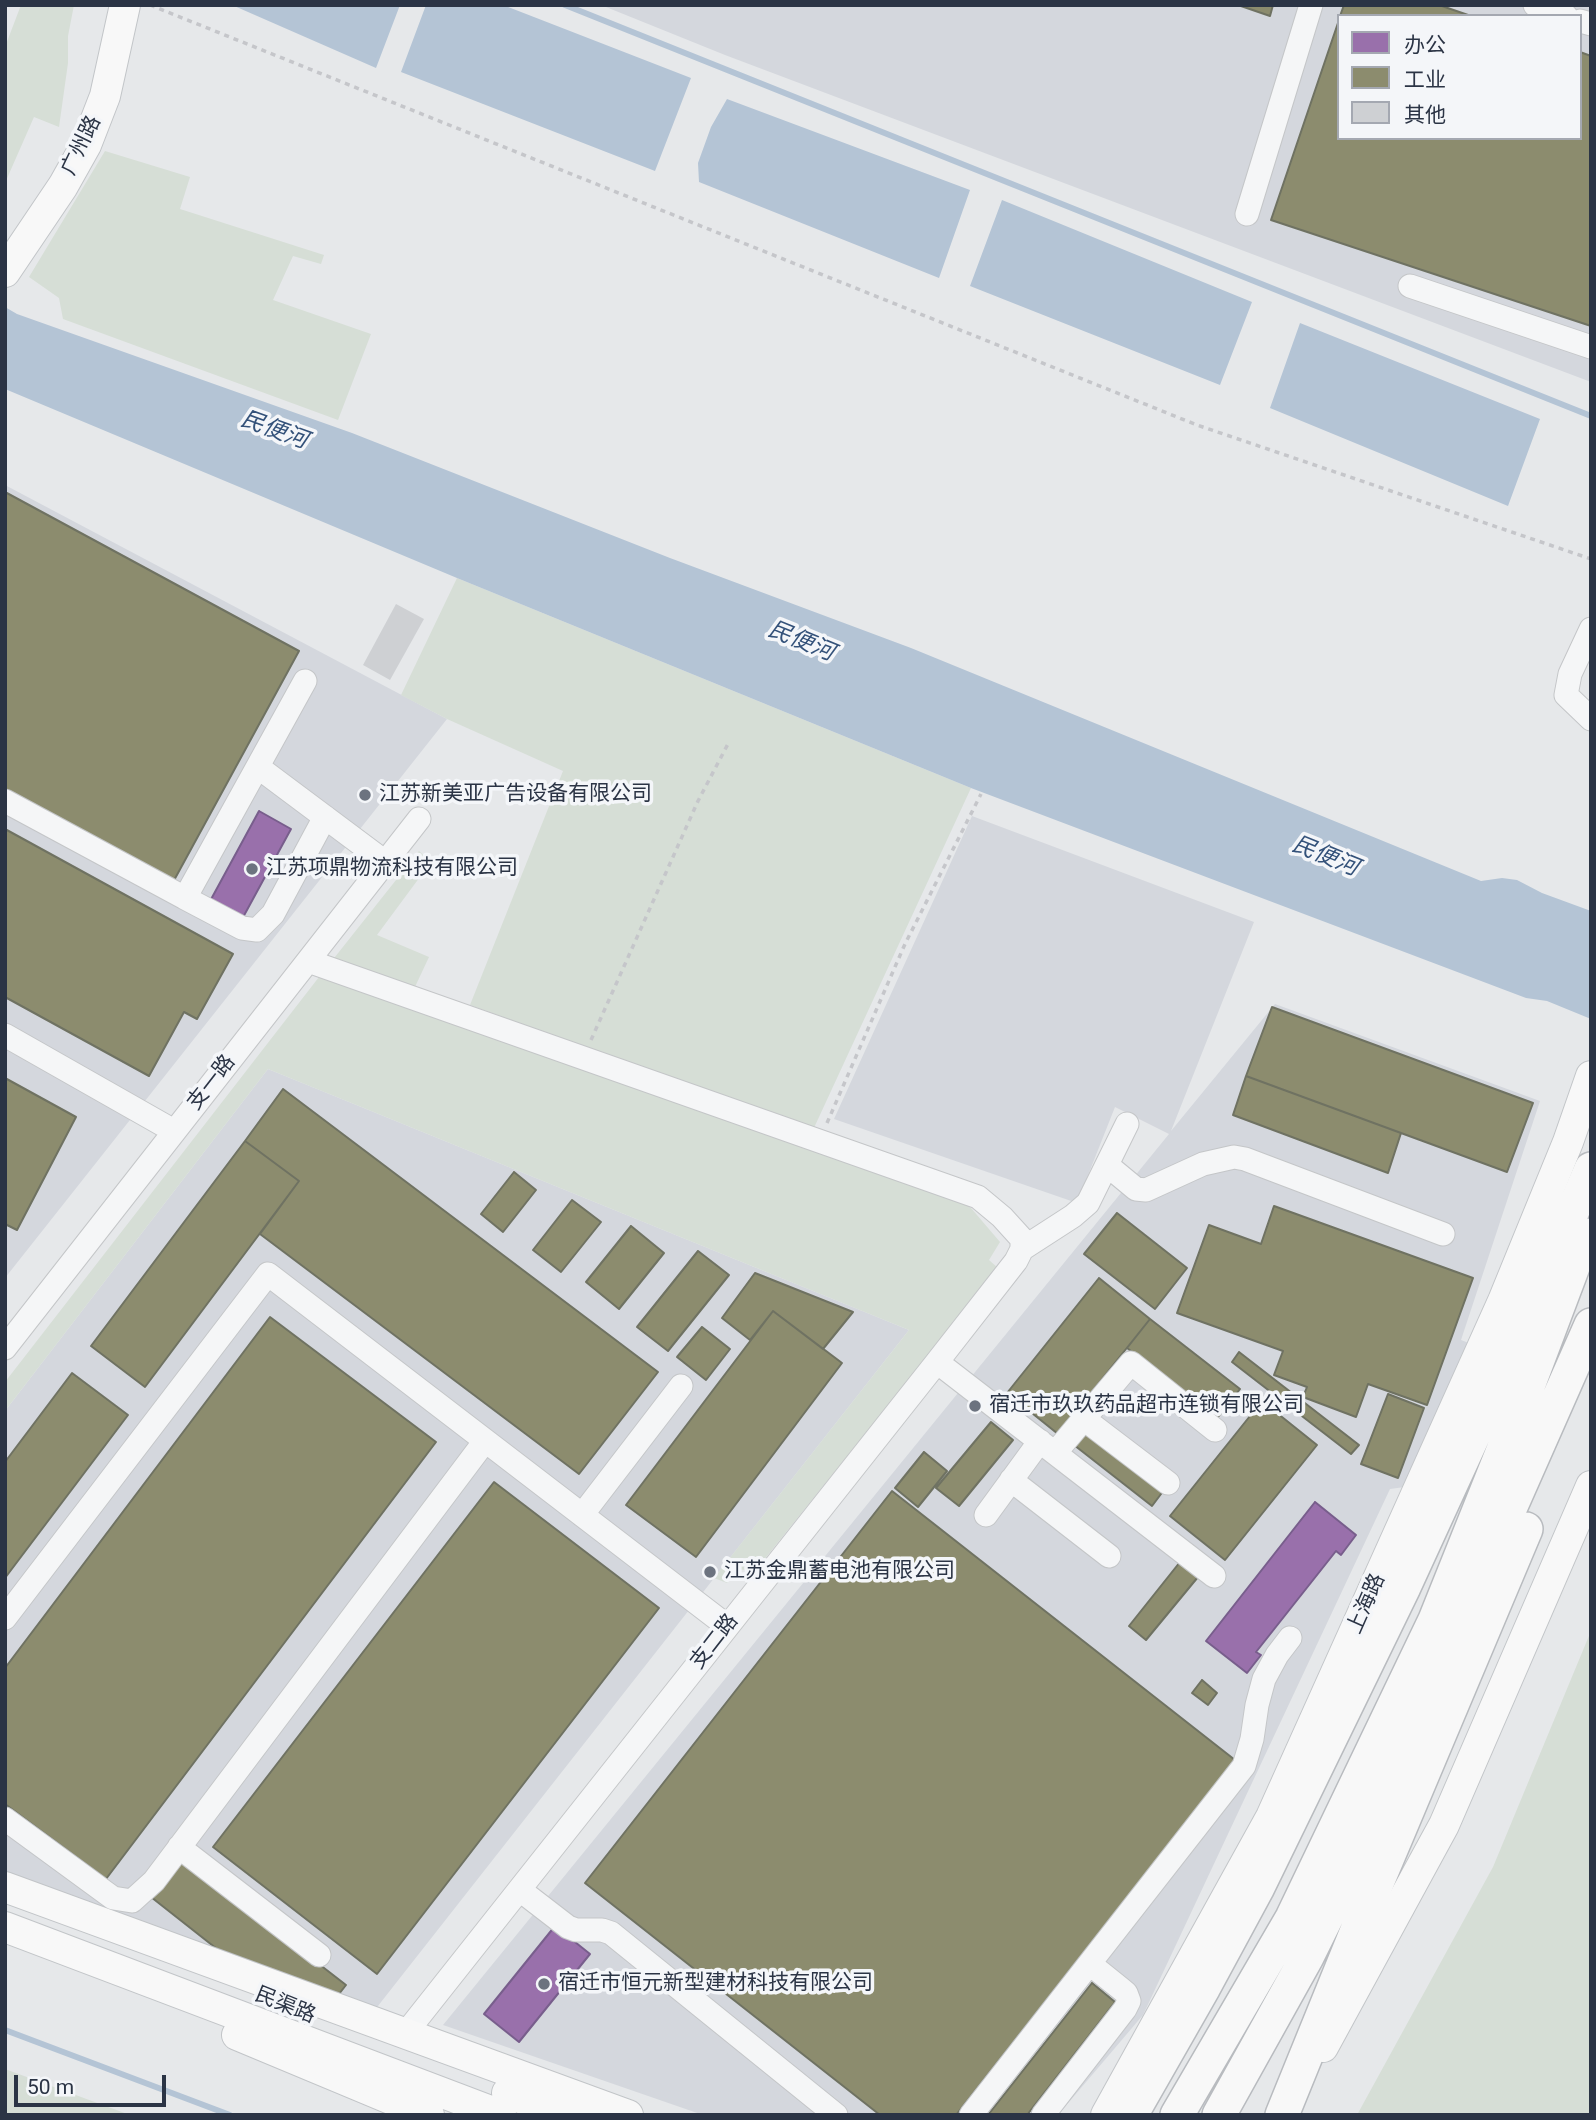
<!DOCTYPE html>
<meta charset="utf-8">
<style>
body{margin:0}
#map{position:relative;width:1596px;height:2120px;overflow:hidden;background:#e6e8ea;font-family:Roboto,"Noto Sans SC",sans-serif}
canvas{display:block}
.frame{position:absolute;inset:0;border:7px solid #2b3445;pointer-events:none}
.legend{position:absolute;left:1337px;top:14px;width:245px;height:126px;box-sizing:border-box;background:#f4f6f9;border:2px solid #a4a8b1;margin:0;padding:9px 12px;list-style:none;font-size:21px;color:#2b3445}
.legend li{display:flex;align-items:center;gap:14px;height:35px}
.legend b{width:35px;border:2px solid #a4a8b1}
.scale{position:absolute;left:14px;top:2075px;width:152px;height:32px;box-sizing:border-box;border:4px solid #2b3445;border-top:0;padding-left:9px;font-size:21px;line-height:24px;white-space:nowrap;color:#2b3445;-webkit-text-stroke:5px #f4f6f9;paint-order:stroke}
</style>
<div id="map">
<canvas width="1596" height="2120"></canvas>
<div class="frame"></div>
<ul class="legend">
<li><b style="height:19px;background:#9970ab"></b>办公</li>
<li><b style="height:19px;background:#8c8c6e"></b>工业</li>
<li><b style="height:19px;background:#ced0d3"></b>其他</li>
</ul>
<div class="scale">50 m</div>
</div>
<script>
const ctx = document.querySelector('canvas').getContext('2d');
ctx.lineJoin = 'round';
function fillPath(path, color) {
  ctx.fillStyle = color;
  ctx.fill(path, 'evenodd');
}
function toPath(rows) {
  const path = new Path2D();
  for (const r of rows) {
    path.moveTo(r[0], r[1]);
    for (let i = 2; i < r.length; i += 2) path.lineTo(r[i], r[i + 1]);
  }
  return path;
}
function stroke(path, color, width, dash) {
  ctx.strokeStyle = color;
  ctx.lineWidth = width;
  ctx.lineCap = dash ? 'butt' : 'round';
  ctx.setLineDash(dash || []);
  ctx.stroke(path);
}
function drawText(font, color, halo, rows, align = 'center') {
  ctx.font = font + ' Roboto,"Noto Sans SC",sans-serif';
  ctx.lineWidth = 7;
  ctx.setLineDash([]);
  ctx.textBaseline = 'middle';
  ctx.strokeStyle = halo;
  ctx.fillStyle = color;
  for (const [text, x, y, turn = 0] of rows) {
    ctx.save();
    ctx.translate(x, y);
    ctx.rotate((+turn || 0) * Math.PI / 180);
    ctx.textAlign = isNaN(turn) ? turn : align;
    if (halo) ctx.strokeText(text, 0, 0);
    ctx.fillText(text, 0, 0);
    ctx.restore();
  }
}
fillPath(toPath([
 [601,5,1591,5,1591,382,725,55],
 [1339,16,1580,16,1580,138,1339,138],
 [5,485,447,719,5,1278],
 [972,816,1254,922,1171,1131,1275,1004,1540,1101,1461,1340,1474,1345,1426,1484,1390,1489,1143,2015,1058,2115,703,2115,443,2025,1169,1134,1115,1107,1077,1203,834,1119],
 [268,1069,909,1330,374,2011,5,1874,5,1411]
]), '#d4d7dd');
fillPath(toPath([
 [21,5,74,5,68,36,68,63,59,127,34,117,5,183,5,47],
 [105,151,190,177,180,209,324,255,321,264,293,256,273,300,371,334,338,420,63,319,59,298,29,277],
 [457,578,971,788,813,1130,470,1005,563,771,447,719,401,695],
 [419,851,431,862,377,935,429,957,414,989,331,962],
 [319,977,950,1194,971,1208,1000,1242,989,1260,998,1268,755,1571,737,1569,727,1583,714,1578,909,1330,268,1069,5,1411,5,1382],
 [1591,1631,1591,2115,1357,2115,1493,1867],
 [5,2069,130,2115,5,2115]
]), '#d6ded6');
fillPath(toPath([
 [232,5,400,5,376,68],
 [426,5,503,5,691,78,655,171,401,72],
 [727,99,970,190,939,278,699,182,698,163,711,127],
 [1002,200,1252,302,1220,385,970,286],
 [5,307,17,314,352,433,670,558,911,648,1481,881,1502,878,1517,880,1542,893,1591,911,1591,1019,1547,1001,1526,998,971,788,457,578,5,389],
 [1300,323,1540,419,1508,506,1270,408]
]), '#b4c4d5');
const offices = toPath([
 [259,811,291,829,241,921,209,903,259,811],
 [1315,1502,1356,1535,1341,1555,1336,1551,1256,1652,1261,1655,1247,1673,1206,1641,1315,1502],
 [555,1926,590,1954,519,2042,484,2014,555,1926]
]);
fillPath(offices, '#9970ab');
stroke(offices, '#785e8c', 2);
const industry = toPath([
 [1238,5,1273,5,1270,16,1238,5],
 [1344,5,1439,5,1471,16,1340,16,1344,5],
 [1339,20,1339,138,1580,138,1580,52,1591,56,1591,326,1271,220,1339,20],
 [5,492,299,651,172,884,5,793,5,492],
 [5,829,233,954,197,1019,184,1012,149,1076,5,997,5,829],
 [1272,1007,1533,1103,1507,1172,1246,1076,1272,1007],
 [1246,1076,1401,1133,1388,1173,1233,1115,1246,1076],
 [5,1078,76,1117,17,1230,5,1224,5,1078],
 [283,1089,658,1372,579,1474,260,1234,299,1181,245,1141,283,1089],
 [245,1141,299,1181,145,1387,91,1346,245,1141],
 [514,1172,536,1190,503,1232,481,1214,514,1172],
 [572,1200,601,1222,561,1272,533,1250,572,1200],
 [1274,1206,1473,1278,1427,1405,1368,1384,1356,1417,1303,1397,1307,1387,1274,1375,1283,1351,1177,1313,1209,1225,1261,1244,1274,1206],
 [1117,1213,1187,1268,1155,1309,1084,1254,1117,1213],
 [631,1226,664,1253,619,1309,586,1282,631,1226],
 [698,1251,729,1275,668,1351,637,1327,698,1251],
 [755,1273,853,1312,823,1349,773,1311,750,1340,722,1318,755,1273],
 [1099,1278,1150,1319,1058,1434,1007,1393,1099,1278],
 [773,1311,842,1363,696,1557,626,1505,773,1311],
 [270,1317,436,1442,106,1879,5,1804,5,1668,270,1317],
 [1150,1319,1240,1389,1218,1417,1127,1348,1150,1319],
 [702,1327,730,1349,706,1380,677,1357,702,1327],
 [1239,1352,1359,1445,1351,1454,1232,1362,1239,1352],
 [72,1373,128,1415,5,1578,5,1462,72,1373],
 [1388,1394,1424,1408,1398,1478,1361,1464,1388,1394],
 [1262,1401,1317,1445,1225,1560,1170,1516,1262,1401],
 [991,1422,1013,1440,959,1506,936,1488,991,1422],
 [1086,1429,1164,1490,1152,1506,1074,1445,1086,1429],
 [924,1452,947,1471,918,1507,895,1488,924,1452],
 [494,1482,659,1608,377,1974,213,1847,494,1482],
 [892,1491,1235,1760,956,2115,880,2115,585,1883,892,1491],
 [1180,1562,1198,1577,1146,1640,1129,1626,1180,1562],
 [1202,1680,1217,1693,1208,1705,1192,1693,1202,1680],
 [182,1858,346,1985,339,1994,217,1949,151,1897,182,1858],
 [1092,1983,1115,2002,1027,2115,988,2115,1092,1983]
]);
fillPath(industry, '#8c8c6e');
stroke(industry, '#6f7262', 2);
stroke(toPath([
 [565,5,1591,416],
 [5,2030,230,2115]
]), '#b4c4d5', 6);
fillPath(toPath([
 [396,604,424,619,390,680,363,665]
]), '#ced0d3');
const minor = toPath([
 [1535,5,1566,16],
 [1580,21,1591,24],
 [1247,214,1311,5],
 [1410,286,1591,347],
 [1591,629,1570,674,1566,695,1591,719],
 [258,767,385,862],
 [5,801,185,898,305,681],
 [185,898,242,928,257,930,273,914,325,817],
 [308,961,978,1197,1002,1217,1022,1239,1022,1249],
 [5,1035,174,1131],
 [1107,1165,1136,1189,1146,1190,1203,1164,1234,1157,1245,1159,1443,1234],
 [5,1348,419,819],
 [937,1362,1214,1576],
 [1084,1419,1168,1483],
 [1055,1453,1131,1363,1215,1430],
 [1011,1480,1109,1556],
 [582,1515,681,1386],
 [986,1515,1040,1441],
 [5,1618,268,1274,727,1626],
 [5,1819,113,1898,132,1901,154,1881,485,1441],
 [179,1847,319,1955],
 [520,1890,568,1927,576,1930,602,1930,611,1933,836,2115],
 [405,2034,937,1362,1016,1261,1022,1249,1073,1216,1088,1203,1127,1124],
 [971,2115,1244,1766,1252,1739,1257,1705,1264,1679,1277,1655,1290,1638],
 [1043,2115,1125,2009,1129,2001,1126,1993,1120,1988,1090,1964]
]);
const major = toPath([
 [5,272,63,186,86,145,105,96,125,5],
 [5,1887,628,2115],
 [5,1927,501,2115],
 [237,2035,429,2115],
 [1323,2047,1444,1825,1591,1486],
 [507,2093,566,2115],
 [1106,2115,1271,1817,1503,1301,1568,1142,1591,1076]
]);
const highway = toPath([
 [1131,2115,1204,1987,1257,1889,1404,1587,1503,1371,1591,1169],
 [1177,2115,1292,1918,1435,1620,1516,1418,1585,1235],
 [1219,2115,1307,1957,1353,1864,1591,1325],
 [1282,2115,1358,1928,1526,1529]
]);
stroke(minor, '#c4c6c8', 25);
stroke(major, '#c2c5c8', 32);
stroke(highway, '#b8bbbf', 36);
stroke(toPath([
 [150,5,1197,425,1591,559],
 [591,1040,698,801,729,742],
 [827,1123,905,944,981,794]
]), '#c5c6ca', 3.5, [5, 5]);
stroke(minor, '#f5f6f7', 23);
stroke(major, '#f8f8f8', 30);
stroke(highway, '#f8f8f8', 33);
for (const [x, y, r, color] of [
 [365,795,7,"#6c737f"],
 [252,869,7,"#6c737f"],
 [975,1406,7,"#6c737f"],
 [710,1572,7,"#6c737f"],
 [544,1984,7,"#6c737f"]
]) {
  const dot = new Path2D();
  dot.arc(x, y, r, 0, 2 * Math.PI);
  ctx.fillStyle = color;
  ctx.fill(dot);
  stroke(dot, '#f4f6f9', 2.5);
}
drawText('21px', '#2b3445', '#f4f6f9', [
 ["广州路",82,146,-64],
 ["支一路",212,1083,-52],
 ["上海路",1367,1604,-66],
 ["支二路",715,1642,-52],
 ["民渠路",285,2006,22]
]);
drawText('21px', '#2b3445', '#f4f6f9', [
 ["江苏新美亚广告设备有限公司",379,795],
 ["江苏项鼎物流科技有限公司",266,869],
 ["宿迁市玖玖药品超市连锁有限公司",989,1406],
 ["江苏金鼎蓄电池有限公司",724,1572],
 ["宿迁市恒元新型建材科技有限公司",558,1984]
], 'left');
drawText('italic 23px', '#34527a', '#f4f6f9', [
 ["民便河",274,431,20],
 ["民便河",801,642,22],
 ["民便河",1325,857,22]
]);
</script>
